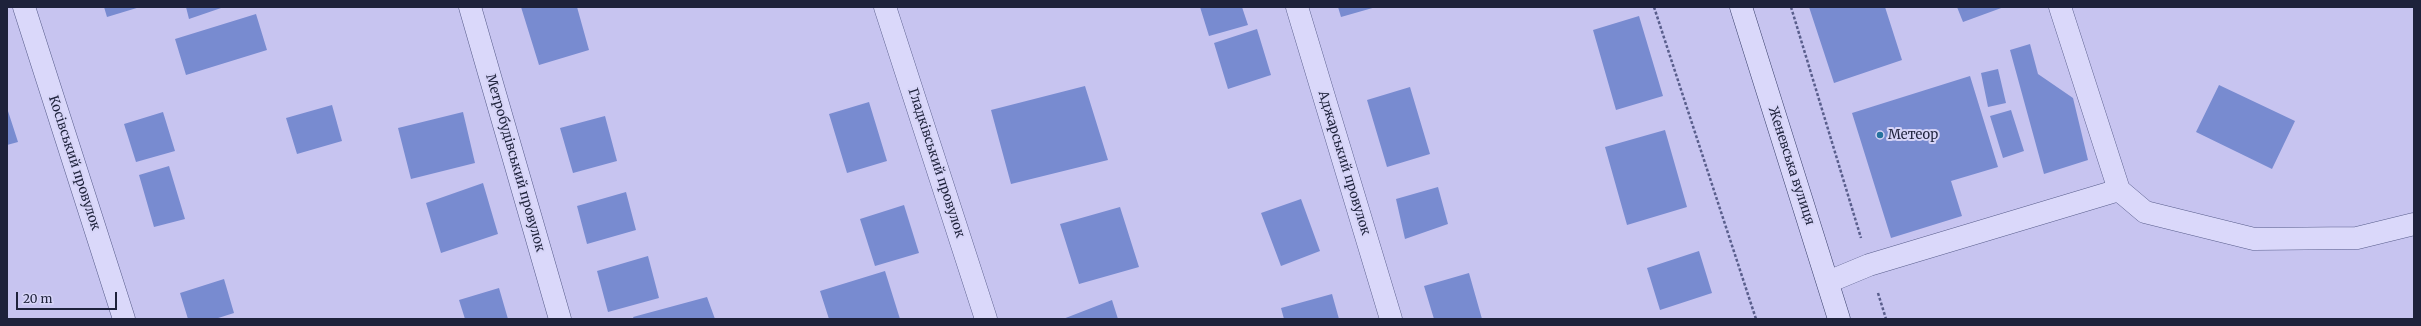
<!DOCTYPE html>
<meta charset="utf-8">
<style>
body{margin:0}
#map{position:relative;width:2421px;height:326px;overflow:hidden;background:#c7c4f0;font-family:Merriweather,serif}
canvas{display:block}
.frame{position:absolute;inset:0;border:8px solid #1e223b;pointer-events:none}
.scale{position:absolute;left:16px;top:292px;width:101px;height:18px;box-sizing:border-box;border:2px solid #1e223b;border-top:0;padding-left:5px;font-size:12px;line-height:14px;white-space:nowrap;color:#1e223b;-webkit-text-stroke:3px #d6d4f7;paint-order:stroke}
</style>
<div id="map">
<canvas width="2421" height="326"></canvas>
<div class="frame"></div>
<div class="scale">20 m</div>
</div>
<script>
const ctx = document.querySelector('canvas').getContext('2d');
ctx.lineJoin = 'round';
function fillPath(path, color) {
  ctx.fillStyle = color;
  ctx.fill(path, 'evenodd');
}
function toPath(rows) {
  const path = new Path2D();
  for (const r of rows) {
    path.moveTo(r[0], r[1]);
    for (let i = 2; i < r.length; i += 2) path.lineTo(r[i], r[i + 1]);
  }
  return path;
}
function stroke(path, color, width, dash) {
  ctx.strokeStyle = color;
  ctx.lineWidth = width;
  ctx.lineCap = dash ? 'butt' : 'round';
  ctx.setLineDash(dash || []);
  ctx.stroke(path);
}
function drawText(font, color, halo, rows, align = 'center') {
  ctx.font = font + ' Merriweather,serif';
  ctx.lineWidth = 4;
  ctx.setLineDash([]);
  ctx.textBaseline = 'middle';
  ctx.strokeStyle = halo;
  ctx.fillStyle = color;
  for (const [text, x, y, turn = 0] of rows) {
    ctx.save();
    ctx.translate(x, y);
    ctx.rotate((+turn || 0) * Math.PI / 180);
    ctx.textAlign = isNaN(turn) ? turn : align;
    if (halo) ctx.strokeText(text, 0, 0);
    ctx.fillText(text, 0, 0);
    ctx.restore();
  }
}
fillPath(toPath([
 [104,7,140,7,107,17],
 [186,7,224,7,189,19],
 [521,7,577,7,589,50,539,65],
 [1200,7,1242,7,1248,25,1209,36],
 [1338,7,1376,7,1341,17],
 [1809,7,1885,7,1902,60,1834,83],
 [1957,7,2004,7,1963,22],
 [256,14,267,50,186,75,175,39],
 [1639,16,1663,96,1616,110,1593,30],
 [1257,29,1271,75,1228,89,1214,43],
 [2030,44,2038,74,2073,98,2088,160,2044,174,2010,50],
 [1998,69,2006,103,1988,107,1981,73],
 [1970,76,1998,167,1951,181,1962,216,1891,238,1852,113],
 [2219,85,2295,121,2272,169,2196,132],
 [1085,86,1108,160,1011,184,991,110],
 [1410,87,1430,154,1387,167,1367,100],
 [869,102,887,161,847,173,829,114],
 [332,105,342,141,297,154,286,118],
 [7,108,18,142,7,145],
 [2011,110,2024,151,2003,158,1990,116],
 [163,112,175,151,136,162,124,124],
 [463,112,475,163,411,179,398,128],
 [605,116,617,161,573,173,560,128],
 [1665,130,1687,207,1627,225,1605,147],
 [169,166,185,219,154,227,139,175],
 [483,183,498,234,441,253,426,203],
 [1438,187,1448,224,1405,239,1396,199],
 [626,192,636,230,587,244,577,206],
 [1301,199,1320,251,1281,266,1261,213],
 [904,205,919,253,875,266,860,219],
 [1120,207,1139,267,1079,284,1060,224],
 [1699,251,1712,293,1660,310,1647,268],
 [648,256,659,298,608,312,597,271],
 [885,271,900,319,829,319,820,291],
 [1469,273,1482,319,1434,319,1424,286],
 [224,279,234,313,215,319,188,319,180,293],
 [499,288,508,319,465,319,459,300],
 [1332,294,1339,319,1284,319,1281,308],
 [707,297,715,319,634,319,633,317],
 [1112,300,1118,319,1063,319]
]), '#788bd0');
const street = toPath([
 [24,7,124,319],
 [470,7,560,319],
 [885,7,986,319],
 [1297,7,1391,319],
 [2060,7,2119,190,2145,212,2254,239,2357,238,2414,224],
 [1828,282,1869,265,2119,190]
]);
const secondary = toPath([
 [1741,7,1839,319]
]);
stroke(street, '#595e8c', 23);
stroke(secondary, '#3c436e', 23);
stroke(toPath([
 [1654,7,1756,319],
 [1791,7,1861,238],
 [1878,293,1886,319]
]), '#595e8c', 2.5, [3, 2]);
stroke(street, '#dad8fa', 22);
stroke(secondary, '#dad8fa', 22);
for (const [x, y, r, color] of [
 [1880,135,4,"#26739e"]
]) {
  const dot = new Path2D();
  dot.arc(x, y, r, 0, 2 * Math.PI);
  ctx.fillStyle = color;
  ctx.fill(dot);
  stroke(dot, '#d6d4f7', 1.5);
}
drawText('13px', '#1e223b', '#d6d4f7', [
 ["Метеор",1888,135]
], 'left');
drawText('13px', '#1e223b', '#d6d4f7', [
 ["Косівський провулок",74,163,72],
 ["Метробудівський провулок",515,163,74],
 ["Гладківський провулок",936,163,72],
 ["Аджарський провулок",1344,163,73],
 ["Женевська вулиця",1791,166,72]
]);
</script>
